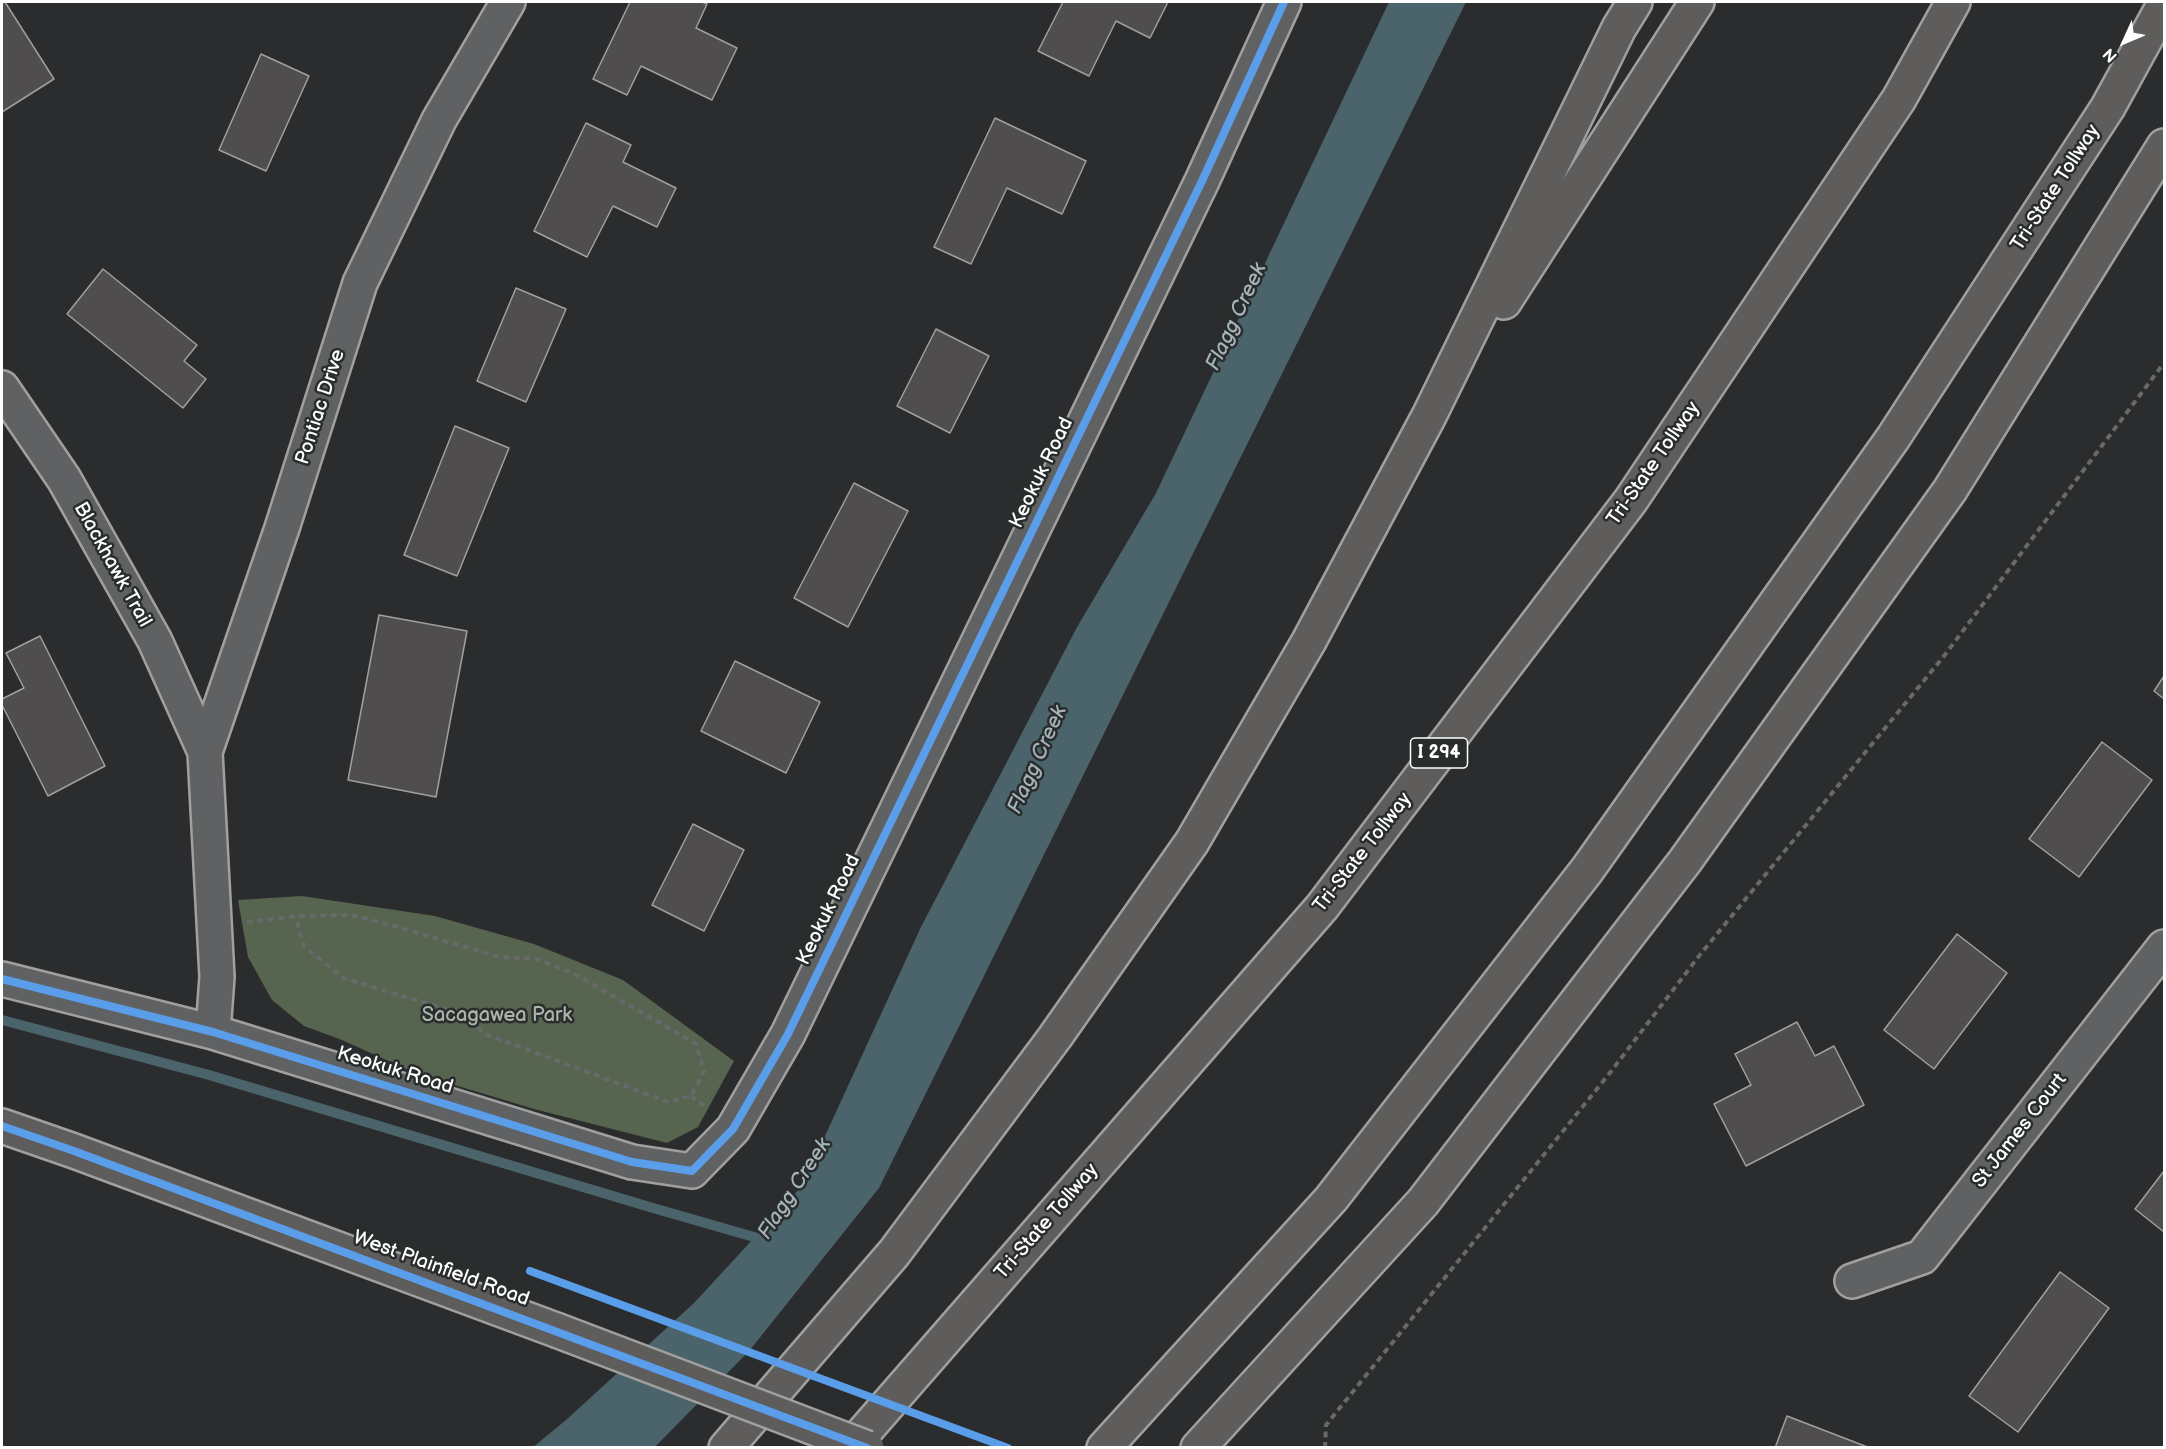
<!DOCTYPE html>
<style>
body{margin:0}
#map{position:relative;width:2166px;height:1449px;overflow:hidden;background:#2b2c2d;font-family:"Balsamiq Sans",sans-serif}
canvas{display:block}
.frame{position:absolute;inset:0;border:3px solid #fff;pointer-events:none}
.north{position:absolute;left:2094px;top:12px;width:60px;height:60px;-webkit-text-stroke:4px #2a2d2e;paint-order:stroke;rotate:226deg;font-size:16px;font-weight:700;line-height:24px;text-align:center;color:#fff}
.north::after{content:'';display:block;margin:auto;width:21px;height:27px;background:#fff;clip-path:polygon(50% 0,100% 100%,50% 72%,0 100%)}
</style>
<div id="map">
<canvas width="2166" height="1449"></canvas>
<div class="frame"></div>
<div class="north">N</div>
</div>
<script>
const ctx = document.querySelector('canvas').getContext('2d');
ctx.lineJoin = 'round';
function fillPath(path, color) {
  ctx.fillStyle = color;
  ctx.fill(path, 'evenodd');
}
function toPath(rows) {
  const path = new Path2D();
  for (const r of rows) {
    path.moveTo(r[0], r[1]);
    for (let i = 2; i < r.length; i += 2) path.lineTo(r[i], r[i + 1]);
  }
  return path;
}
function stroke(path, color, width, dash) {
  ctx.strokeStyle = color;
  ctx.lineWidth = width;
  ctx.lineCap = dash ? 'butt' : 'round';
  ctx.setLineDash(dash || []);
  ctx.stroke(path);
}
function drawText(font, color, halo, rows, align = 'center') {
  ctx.font = font + ' "Balsamiq Sans",sans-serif';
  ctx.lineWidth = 5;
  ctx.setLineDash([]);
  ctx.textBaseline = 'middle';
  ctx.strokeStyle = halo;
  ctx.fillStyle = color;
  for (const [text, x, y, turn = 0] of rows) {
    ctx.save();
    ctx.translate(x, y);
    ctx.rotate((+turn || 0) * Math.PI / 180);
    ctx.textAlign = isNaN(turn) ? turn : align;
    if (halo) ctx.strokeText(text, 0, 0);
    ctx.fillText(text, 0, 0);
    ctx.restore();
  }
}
fillPath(toPath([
 [302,896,435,916,534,944,623,980,734,1061,698,1127,667,1143,534,1109,415,1073,342,1040,304,1026,272,1000,248,957,238,900]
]), '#576450');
fillPath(toPath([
 [1389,2,1466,2,879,1188,750,1350,655,1447,532,1448,566,1420,694,1303,802,1186,921,927,1076,629,1156,493]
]), '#4b646c');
stroke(toPath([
 [2,1020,209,1075,653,1208,768,1241]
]), '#4b646c', 10);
const building = toPath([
 [2,2,5,2,54,79,2,112,2,2],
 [630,2,702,2,707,4,696,28,737,48,712,100,641,66,627,95,593,79,630,2],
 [1063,2,1168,2,1150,38,1116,21,1089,76,1038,51,1063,2],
 [261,54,309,76,266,171,219,150,261,54],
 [995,118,1086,161,1062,214,1007,188,971,264,934,247,995,118],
 [586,123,631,145,623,162,676,188,657,227,613,206,587,257,534,231,586,123],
 [103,269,197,345,184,361,206,379,183,408,67,314,103,269],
 [516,288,566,309,526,402,477,381,516,288],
 [936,329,989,356,950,433,897,406,936,329],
 [455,426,509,448,457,576,404,555,455,426],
 [854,483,908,511,848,627,794,598,854,483],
 [379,615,467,631,436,797,348,780,379,615],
 [40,636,105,766,48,796,2,705,2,699,24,688,6,653,40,636],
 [735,661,820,702,786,773,701,731,735,661],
 [2164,676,2164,699,2154,691,2164,676],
 [2102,742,2152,780,2079,877,2029,839,2102,742],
 [693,824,744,850,704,931,652,905,693,824],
 [1957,934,2007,973,1934,1069,1884,1030,1957,934],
 [1797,1022,1815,1056,1834,1046,1864,1105,1746,1166,1714,1104,1751,1085,1735,1054,1797,1022],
 [2164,1171,2164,1232,2135,1209,2164,1171],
 [2060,1272,2109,1308,2018,1432,1969,1396,2060,1272],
 [1787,1416,1870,1448,1775,1448,1787,1416]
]);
fillPath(building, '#4f4d4d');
stroke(building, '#a0a0a0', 1.5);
const minor = toPath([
 [2,388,64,479,155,641,205,752],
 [2,979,213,1032,632,1162,692,1171,733,1129,788,1034,1202,181,1284,2],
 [213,1032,217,977,205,752,282,528,360,283,439,120,508,2],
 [1852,1281,1922,1257,2164,947]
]);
const major = toPath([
 [2,1126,74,1151,556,1330]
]);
const highway = toPath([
 [1504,302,1697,2],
 [726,1448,894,1253,1055,1037,1192,842,1309,641,1429,416,1619,28,1635,2],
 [850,1448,1322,907,1631,500,1899,99,1953,2],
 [1104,1448,1331,1199,1587,870,1893,438,2108,107,2164,5],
 [1198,1448,1423,1202,1685,861,1950,490,2164,146]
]);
stroke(minor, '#a0a0a0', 38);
stroke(major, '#a0a0a0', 38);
stroke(highway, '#a0a0a0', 38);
stroke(toPath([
 [247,922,299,916,351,915,398,927,499,957,537,959,575,974,696,1044,704,1071,691,1096,668,1102,485,1034,462,1014,343,978,304,946,298,927,299,916],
 [691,1096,707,1108],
 [1325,1448,1326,1425,1609,1074,1699,956,1944,656,2164,363]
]), '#686969', 4, [6, 4.5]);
stroke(minor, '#606162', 33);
stroke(major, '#5e5d5c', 33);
stroke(highway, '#5e5d5c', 33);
const majorBridge = toPath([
 [556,1330,867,1448]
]);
stroke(majorBridge, '#a0a0a0', 38, []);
stroke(majorBridge, '#5e5d5c', 33);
stroke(toPath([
 [2,979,213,1032,632,1162,692,1171,733,1129,788,1034,1202,181,1284,2],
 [2,1126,74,1151,867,1448],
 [530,1271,1008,1448]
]), '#5a9eea', 8);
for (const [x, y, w] of [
 [1439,753,57]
]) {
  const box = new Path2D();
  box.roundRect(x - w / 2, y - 15, w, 30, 4.5);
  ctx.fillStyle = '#2a2d2e';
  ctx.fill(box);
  stroke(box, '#fff', 1.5);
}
drawText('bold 18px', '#fff', null, [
 ["I 294",1439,753]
]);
drawText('20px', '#fff', '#2a2d2e', [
 ["Tri-State Tollway",2056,188,-57],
 ["Pontiac Drive",321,407,-72],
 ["Tri-State Tollway",1654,464,-55],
 ["Keokuk Road",1042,473,-64],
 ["Blackhawk Trail",112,565,61],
 ["Tri-State Tollway",1363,853,-52],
 ["Keokuk Road",829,910,-64],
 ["Keokuk Road",395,1071,17],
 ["St James Court",2020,1131,-52],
 ["Tri-State Tollway",1047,1222,-49],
 ["West Plainfield Road",441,1269,20]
]);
drawText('20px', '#aeb6aa', '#2a2d2e', [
 ["Sacagawea Park",497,1016]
]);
drawText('italic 21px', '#a6b4b8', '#2a2d2e', [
 ["Flagg Creek",1237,317,-65],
 ["Flagg Creek",1038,760,-66],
 ["Flagg Creek",795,1189,-57]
]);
</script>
